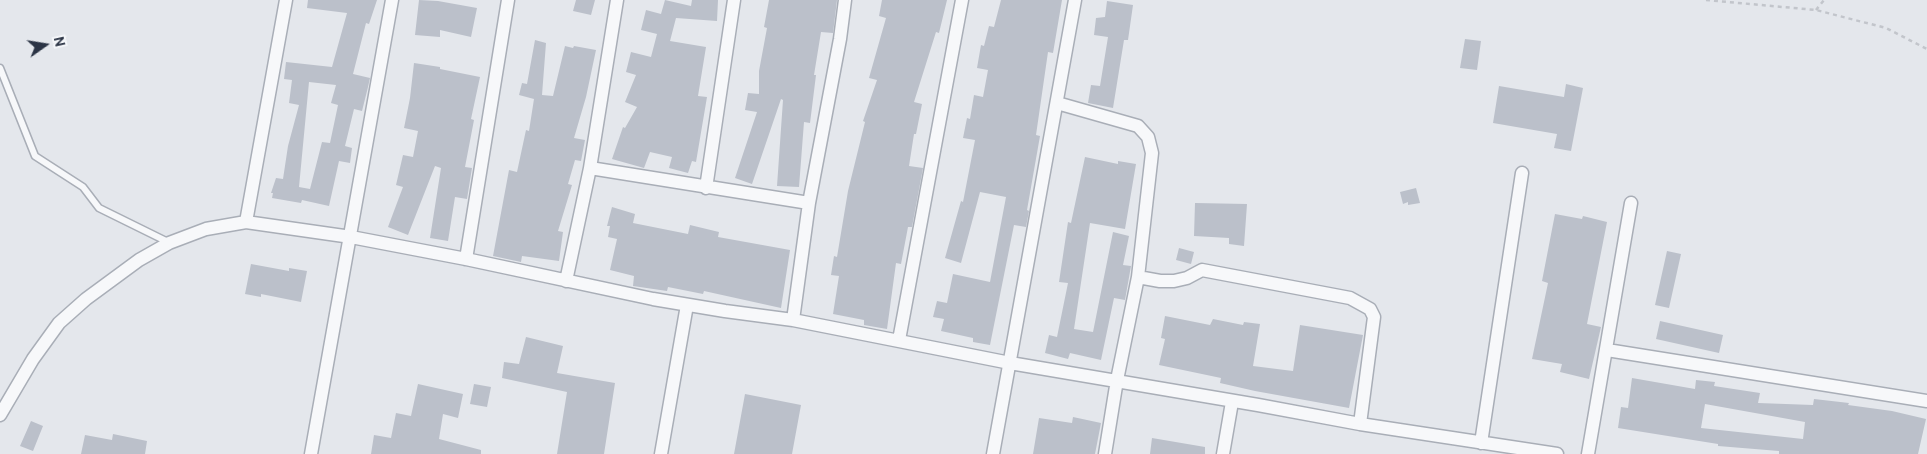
<!DOCTYPE html>
<style>
body{margin:0}
#map{position:relative;width:1927px;height:454px;overflow:hidden;background:#e4e7ec;font-family:Cabin,sans-serif}
canvas{display:block}
.north{position:absolute;left:20px;top:20px;width:50px;height:50px;-webkit-text-stroke:4px #f4f6f9;paint-order:stroke;rotate:77deg;font-size:14px;font-weight:700;line-height:20px;text-align:center;color:#2b3445}
.north::after{content:'';display:block;margin:auto;width:18px;height:22px;background:#2b3445;clip-path:polygon(50% 0,100% 100%,50% 72%,0 100%)}
</style>
<div id="map">
<canvas width="1927" height="454"></canvas>
<div class="north">N</div>
</div>
<script>
const ctx = document.querySelector('canvas').getContext('2d');
ctx.lineJoin = 'round';
function fillPath(path, color) {
  ctx.fillStyle = color;
  ctx.fill(path, 'evenodd');
}
function toPath(rows) {
  const path = new Path2D();
  for (const r of rows) {
    path.moveTo(r[0], r[1]);
    for (let i = 2; i < r.length; i += 2) path.lineTo(r[i], r[i + 1]);
  }
  return path;
}
function stroke(path, color, width, dash) {
  ctx.strokeStyle = color;
  ctx.lineWidth = width;
  ctx.lineCap = dash ? 'butt' : 'round';
  ctx.setLineDash(dash || []);
  ctx.stroke(path);
}
fillPath(toPath([
 [308,0,377,0,369,24,366,23,353,74,370,78,368,87,362,111,354,109,345,146,352,148,350,163,339,161,329,206,302,200,301,203,272,198,273,193,271,193,276,178,283,179,288,146,299,105,289,103,292,80,284,79,286,62,332,67,347,13,307,8],
 [309,82,336,85,331,103,338,105,330,143,322,142,310,189,299,187],
 [419,0,438,1,477,8,471,37,440,30,440,37,415,35],
 [576,0,595,0,591,15,573,11],
 [665,0,691,6,692,0,718,0,717,21,676,18,670,41,706,47,698,96,707,97,696,162,692,161,688,173,669,168,672,157,650,152,644,168,612,159,623,127,625,128,637,107,625,102,636,75,626,72,631,52,651,57,657,34,641,30,646,10,661,14],
 [769,0,837,0,833,33,821,32,814,75,816,75,810,123,804,122,799,187,777,186,783,100,781,99,752,184,735,178,757,112,745,110,748,93,759,94,759,71,767,28,764,27],
 [882,0,947,0,939,33,936,32,914,102,922,104,916,134,914,134,909,166,923,168,912,227,908,227,901,264,896,263,887,329,864,325,864,320,833,314,839,276,831,275,834,256,837,257,848,191,865,122,863,121,877,80,869,78,886,18,879,16],
 [1001,0,1062,0,1053,53,1048,52,1036,135,1040,136,1027,210,1029,211,1026,227,1014,225,990,345,973,342,973,338,941,331,944,319,933,317,937,301,947,303,953,274,990,282,1006,197,980,192,961,263,945,258,961,201,963,202,975,140,963,138,967,118,970,119,974,95,983,97,988,70,977,68,981,45,984,46,989,26,994,27],
 [1107,1,1133,5,1128,40,1124,40,1113,108,1088,103,1091,85,1100,86,1108,37,1094,35,1096,18,1105,17],
 [1465,39,1481,41,1477,70,1460,68],
 [535,40,546,43,542,95,553,96,565,46,573,48,574,46,596,50,586,97,574,138,585,140,581,161,575,160,568,184,572,185,558,231,563,232,559,261,522,256,521,262,493,256,509,170,517,172,526,130,529,131,534,99,519,95,522,83,527,84],
 [414,63,440,67,440,69,480,77,471,119,474,120,465,167,472,168,467,199,455,197,448,241,430,238,441,168,435,166,408,235,388,227,403,187,396,185,403,155,413,157,418,131,404,128,410,98],
 [1566,84,1583,88,1571,151,1554,148,1557,134,1493,123,1499,86,1564,97],
 [1085,157,1118,164,1118,161,1136,164,1125,229,1090,223,1074,329,1093,332,1113,232,1129,236,1123,265,1131,266,1125,300,1114,298,1101,360,1070,353,1068,359,1045,353,1049,335,1057,337,1068,283,1059,282,1068,222,1071,223],
 [1416,188,1420,203,1408,205,1408,202,1403,204,1400,192],
 [1195,203,1247,204,1244,246,1229,244,1229,238,1194,236],
 [612,207,635,214,633,223,688,234,690,225,719,232,718,237,790,250,781,308,704,291,703,294,668,287,667,291,633,286,634,276,610,270,617,239,608,237,610,226,607,226],
 [1555,214,1582,219,1583,216,1607,222,1587,324,1601,327,1589,379,1560,372,1562,364,1532,359,1548,283,1542,281],
 [1179,248,1194,252,1191,264,1176,260],
 [1667,251,1681,254,1669,308,1655,305],
 [251,264,289,271,289,268,307,271,301,302,261,294,261,297,245,294],
 [1165,316,1210,325,1213,319,1243,325,1244,322,1260,324,1253,366,1293,371,1300,325,1363,335,1349,408,1255,391,1220,383,1221,378,1159,365,1165,339,1161,338],
 [1660,321,1723,335,1719,353,1656,339],
 [526,337,563,346,557,373,615,383,604,454,557,454,567,392,502,378,504,362,519,364],
 [1632,378,1695,389,1696,380,1715,382,1714,386,1760,393,1758,403,1813,405,1814,399,1849,403,1848,405,1892,411,1926,419,1918,454,1779,454,1779,451,1718,446,1718,444,1618,428,1621,407,1628,408],
 [1705,404,1805,422,1803,439,1701,428],
 [418,384,463,394,458,418,443,414,439,439,481,450,481,454,371,454,374,435,391,438,396,413,411,416],
 [474,384,491,387,487,407,470,404],
 [745,394,801,405,792,454,734,454],
 [1073,417,1101,423,1095,454,1033,454,1039,418,1072,423],
 [31,421,43,426,33,451,20,446],
 [113,434,147,441,145,454,81,454,85,435,112,440],
 [1152,438,1205,447,1205,454,1150,454]
]), '#bbc0ca');
const lane = toPath([
 [0,68,35,156,83,187,99,208,168,242]
]);
const street = toPath([
 [1057,103,1138,126,1148,137,1152,153,1138,277,1117,380,1105,454],
 [590,168,809,203],
 [706,188,734,0],
 [246,222,286,0],
 [466,259,508,0],
 [1138,277,1160,281,1174,281,1187,278,1202,270,1350,298,1370,309,1374,317,1360,424],
 [566,281,590,168,617,0],
 [793,320,809,203,840,39,845,0],
 [899,340,962,0],
 [1607,350,1927,401],
 [0,415,33,359,59,323,86,299,139,260,169,243,206,229,246,222,351,237,466,259,653,299,725,311,793,320,1010,363,1258,405,1360,424,1557,454],
 [1481,443,1522,173],
 [311,454,392,0],
 [661,454,687,305],
 [993,454,1075,0],
 [1223,454,1232,402],
 [1588,454,1631,203]
]);
stroke(lane, '#a9aeb7', 9);
stroke(street, '#a9aeb7', 15);
stroke(toPath([
 [1706,0,1816,10,1886,28,1927,49],
 [1816,10,1824,0]
]), '#c2c5cb', 2.5, [4, 4]);
stroke(lane, '#f7f8fa', 6);
stroke(street, '#f7f8fa', 12);
</script>
